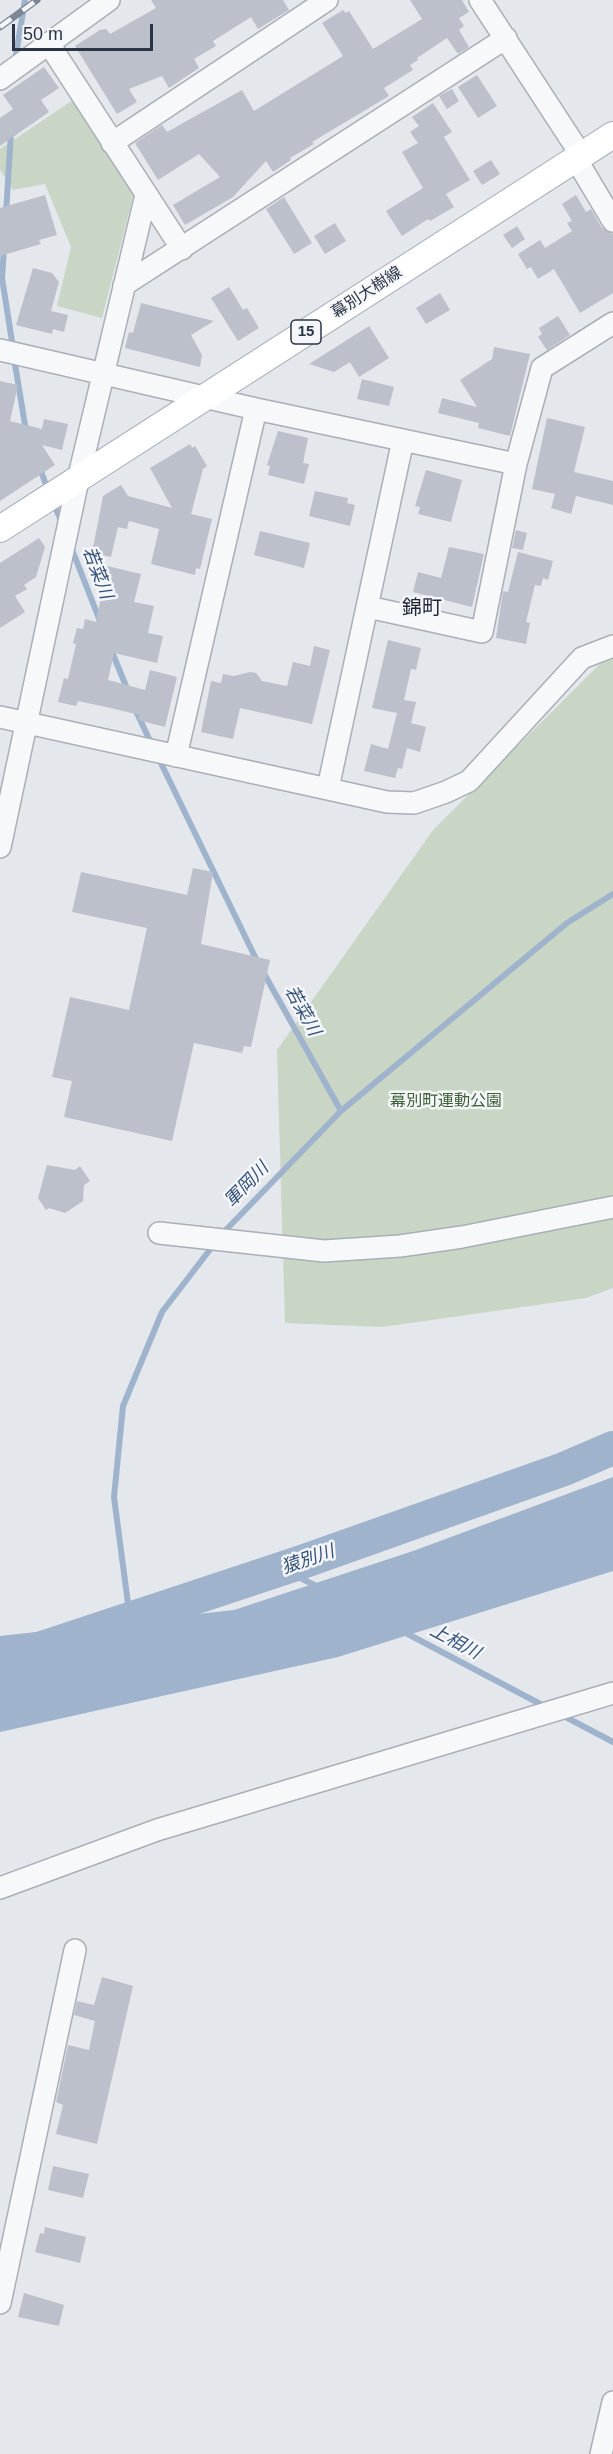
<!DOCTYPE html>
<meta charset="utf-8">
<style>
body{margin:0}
#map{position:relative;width:613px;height:2454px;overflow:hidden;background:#e4e7ec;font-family:Arial,sans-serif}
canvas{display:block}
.scale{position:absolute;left:12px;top:24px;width:141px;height:27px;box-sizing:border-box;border:3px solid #2b3445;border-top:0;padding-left:8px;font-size:18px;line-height:21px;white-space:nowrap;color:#2b3445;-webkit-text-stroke:4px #f4f6f9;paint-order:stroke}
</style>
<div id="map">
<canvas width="613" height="2454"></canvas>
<div class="scale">50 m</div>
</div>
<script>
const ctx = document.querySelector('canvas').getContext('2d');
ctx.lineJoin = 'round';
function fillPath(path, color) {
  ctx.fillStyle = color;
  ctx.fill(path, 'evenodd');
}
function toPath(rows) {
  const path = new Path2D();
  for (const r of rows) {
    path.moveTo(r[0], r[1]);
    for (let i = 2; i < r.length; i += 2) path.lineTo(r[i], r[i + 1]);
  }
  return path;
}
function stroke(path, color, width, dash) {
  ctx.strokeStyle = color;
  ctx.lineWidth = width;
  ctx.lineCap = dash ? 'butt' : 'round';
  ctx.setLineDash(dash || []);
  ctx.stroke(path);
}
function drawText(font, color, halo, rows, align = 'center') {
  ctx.font = font + ' Arial,"Noto Sans JP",sans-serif';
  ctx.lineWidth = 5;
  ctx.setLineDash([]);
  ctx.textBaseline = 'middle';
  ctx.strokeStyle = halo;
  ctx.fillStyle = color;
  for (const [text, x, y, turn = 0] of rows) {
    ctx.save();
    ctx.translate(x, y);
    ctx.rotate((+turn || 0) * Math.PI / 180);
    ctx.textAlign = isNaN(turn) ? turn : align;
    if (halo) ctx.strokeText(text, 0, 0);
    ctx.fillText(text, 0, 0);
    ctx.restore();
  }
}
fillPath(toPath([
 [73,100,134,193,102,318,57,306,71,247,45,184,13,190,0,170,0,149],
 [613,651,613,1288,586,1298,382,1327,285,1323,277,1050,433,830]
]), '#c9d6c5');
fillPath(toPath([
 [613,1477,613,1571,338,1657,0,1732,0,1636,234,1610,413,1551]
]), '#9fb4cc');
stroke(toPath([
 [15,61,25,0],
 [6,214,11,132],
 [4,248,2,278,13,348],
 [14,358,26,431],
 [39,466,48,490],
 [53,502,62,523],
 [71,547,100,621],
 [110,647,128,691],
 [135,709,152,745],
 [158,757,257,961],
 [262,970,341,1111],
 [221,1235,341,1111,567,923,613,894],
 [283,1569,318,1587],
 [130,1619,114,1497,123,1406,162,1312,215,1243],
 [404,1632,546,1707],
 [560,1714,613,1742]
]), '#9fb4cc', 6);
stroke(toPath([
 [0,1662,302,1562,564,1469,613,1448]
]), '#9fb4cc', 34);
fillPath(toPath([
 [151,0,283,0,289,10,258,29,251,17,213,41,216,46,194,59,199,68,169,88,162,76,129,89,137,102,117,114,75,46,100,30,106,29,110,34,156,8],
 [410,0,462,0,469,12,459,18,464,26,459,30,469,47,458,54,447,38,417,58,418,60,410,65,413,70,384,88,389,96,312,142,314,144,290,158,291,160,273,172,266,161,233,197,185,225,173,205,220,177,199,154,158,180,135,143,162,125,167,132,242,90,254,111,343,56,322,23,343,10,346,13,349,11,373,49,422,19],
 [44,67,59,88,41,100,49,112,0,146,0,118,13,109,3,95],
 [477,75,497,106,478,118,458,87],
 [452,89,459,101,447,109,439,96],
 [433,103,452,132,444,137,470,180,446,194,454,207,430,221,428,219,402,236,386,211,423,188,402,152,418,143,410,132,419,126,412,117],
 [491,160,500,174,482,185,473,171],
 [45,195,57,235,39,240,41,244,0,256,0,208],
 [576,195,586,212,591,209,602,228,613,234,613,293,580,313,554,269,538,279,531,267,527,269,518,254,540,240,545,248,572,231,567,223,572,221,562,204],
 [284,197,312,243,294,254,266,209],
 [335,223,346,241,325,254,314,236],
 [517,226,525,239,512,248,503,235],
 [33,268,52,273,59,282,51,311,68,315,64,332,53,329,52,334,16,325],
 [229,287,243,310,247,308,259,328,238,341,211,298],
 [440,293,450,310,426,324,416,308],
 [141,303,214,321,191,335,202,355,200,367,125,348,129,332,133,333],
 [558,316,570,335,547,350,538,337,542,334,539,328],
 [369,326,389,358,359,377,350,362,334,372,309,364],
 [494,347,530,354,510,436,478,428,479,423,438,413,442,398,477,407,460,380,492,359],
 [362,379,394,387,389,406,357,399],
 [0,381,18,385,10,421,42,429,44,419,68,424,62,450,42,445,55,465,0,501],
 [547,418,585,427,574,472,613,481,613,505,576,496,571,514,551,508,555,494,532,489],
 [278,431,308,438,303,463,309,464,304,484,268,475,270,466,267,465],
 [190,444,192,448,195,446,207,466,203,469,191,514,212,519,200,569,196,568,195,575,151,564,159,529,129,521,127,529,118,527,111,557,92,553,103,496,121,485,128,496,172,508,150,468],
 [426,470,462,480,451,522,418,514,420,507,415,506],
 [315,491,348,498,347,503,355,505,350,526,309,516],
 [516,530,527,533,523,550,512,548],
 [260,531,310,543,304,568,254,555],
 [39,538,45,547,36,577,24,585,27,589,15,596,25,612,0,628,0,563],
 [449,547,484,554,472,607,413,592,418,572,441,578],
 [518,552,553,561,548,580,543,578,541,586,535,585,526,622,530,623,526,644,496,638,503,591,508,592],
 [107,566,141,574,134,602,154,606,148,633,163,636,157,663,114,653,108,680,145,690,150,670,177,677,165,727,138,720,140,715,106,707,78,701,76,706,58,702,64,678,68,679,76,644,73,643,77,628,83,629,85,619,96,622],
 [388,640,421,648,416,670,411,669,404,700,416,702,411,723,426,727,420,752,407,748,402,769,398,768,395,778,364,771,371,744,388,749,397,713,372,708],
 [314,646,330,650,312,724,240,708,233,739,201,732,211,681,221,683,223,674,234,676,250,672,256,673,262,681,287,686,293,662,310,666],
 [193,868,213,872,201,944,270,960,251,1047,244,1046,242,1053,194,1043,172,1141,64,1117,72,1081,52,1077,70,997,129,1010,147,928,72,912,81,872,187,895],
 [47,1165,75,1170,80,1166,90,1181,84,1185,83,1201,65,1213,49,1208,46,1210,38,1198],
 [102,1977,133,1986,97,2144,56,2134,63,2105,56,2102,68,2045,89,2050,95,2021,74,2015,77,2001,94,2005],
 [53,2166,89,2174,83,2198,48,2190],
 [45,2227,86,2237,80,2263,35,2252,40,2233,44,2234],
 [24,2293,64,2305,59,2326,18,2317]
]), '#bbc0ca');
const minor = toPath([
 [480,0,581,155],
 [49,44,182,249],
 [0,79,109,0],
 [112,143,327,0],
 [576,159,613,221],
 [124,285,506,38],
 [0,350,256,409,516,464],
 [368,607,482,632,516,464,542,368,613,323],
 [0,717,387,802,414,803,446,792,469,781,582,658,613,646],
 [176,756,256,409],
 [328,788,403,440],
 [0,847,78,480,146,195],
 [159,1233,324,1251,400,1246,462,1237,613,1207],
 [0,1888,157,1830,613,1693],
 [0,2303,75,1950],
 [601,2454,613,2402]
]);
const major = toPath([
 [0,529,613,135]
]);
stroke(minor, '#a9aeb7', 24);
stroke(major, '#a3abb8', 28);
stroke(minor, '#f7f8fa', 21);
stroke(major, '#fff', 26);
const rail = toPath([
 [0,27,37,0]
]);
stroke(rail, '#7d8696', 7);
stroke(rail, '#f4f6f9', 4.5, [14]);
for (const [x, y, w] of [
 [306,332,30]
]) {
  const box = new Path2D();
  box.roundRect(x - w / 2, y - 12, w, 24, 4.5);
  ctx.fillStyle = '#f4f6f9';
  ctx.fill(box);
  stroke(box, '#2b3445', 1.5);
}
drawText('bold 15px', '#2b3445', null, [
 ["15",306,332]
]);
drawText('16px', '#2b3445', '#f4f6f9', [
 ["幕別大樹線",367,293,-33]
]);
drawText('16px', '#3f6138', '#f4f6f9', [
 ["幕別町運動公園",446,1102]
]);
drawText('italic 18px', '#34527a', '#f4f6f9', [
 ["若菜川",97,573,69],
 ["若菜川",302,1011,61],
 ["軍岡川",247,1185,-46],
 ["猿別川",308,1560,-19],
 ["上相川",455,1642,28]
]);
drawText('20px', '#1d2536', '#f4f6f9', [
 ["錦町",422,608]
]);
</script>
